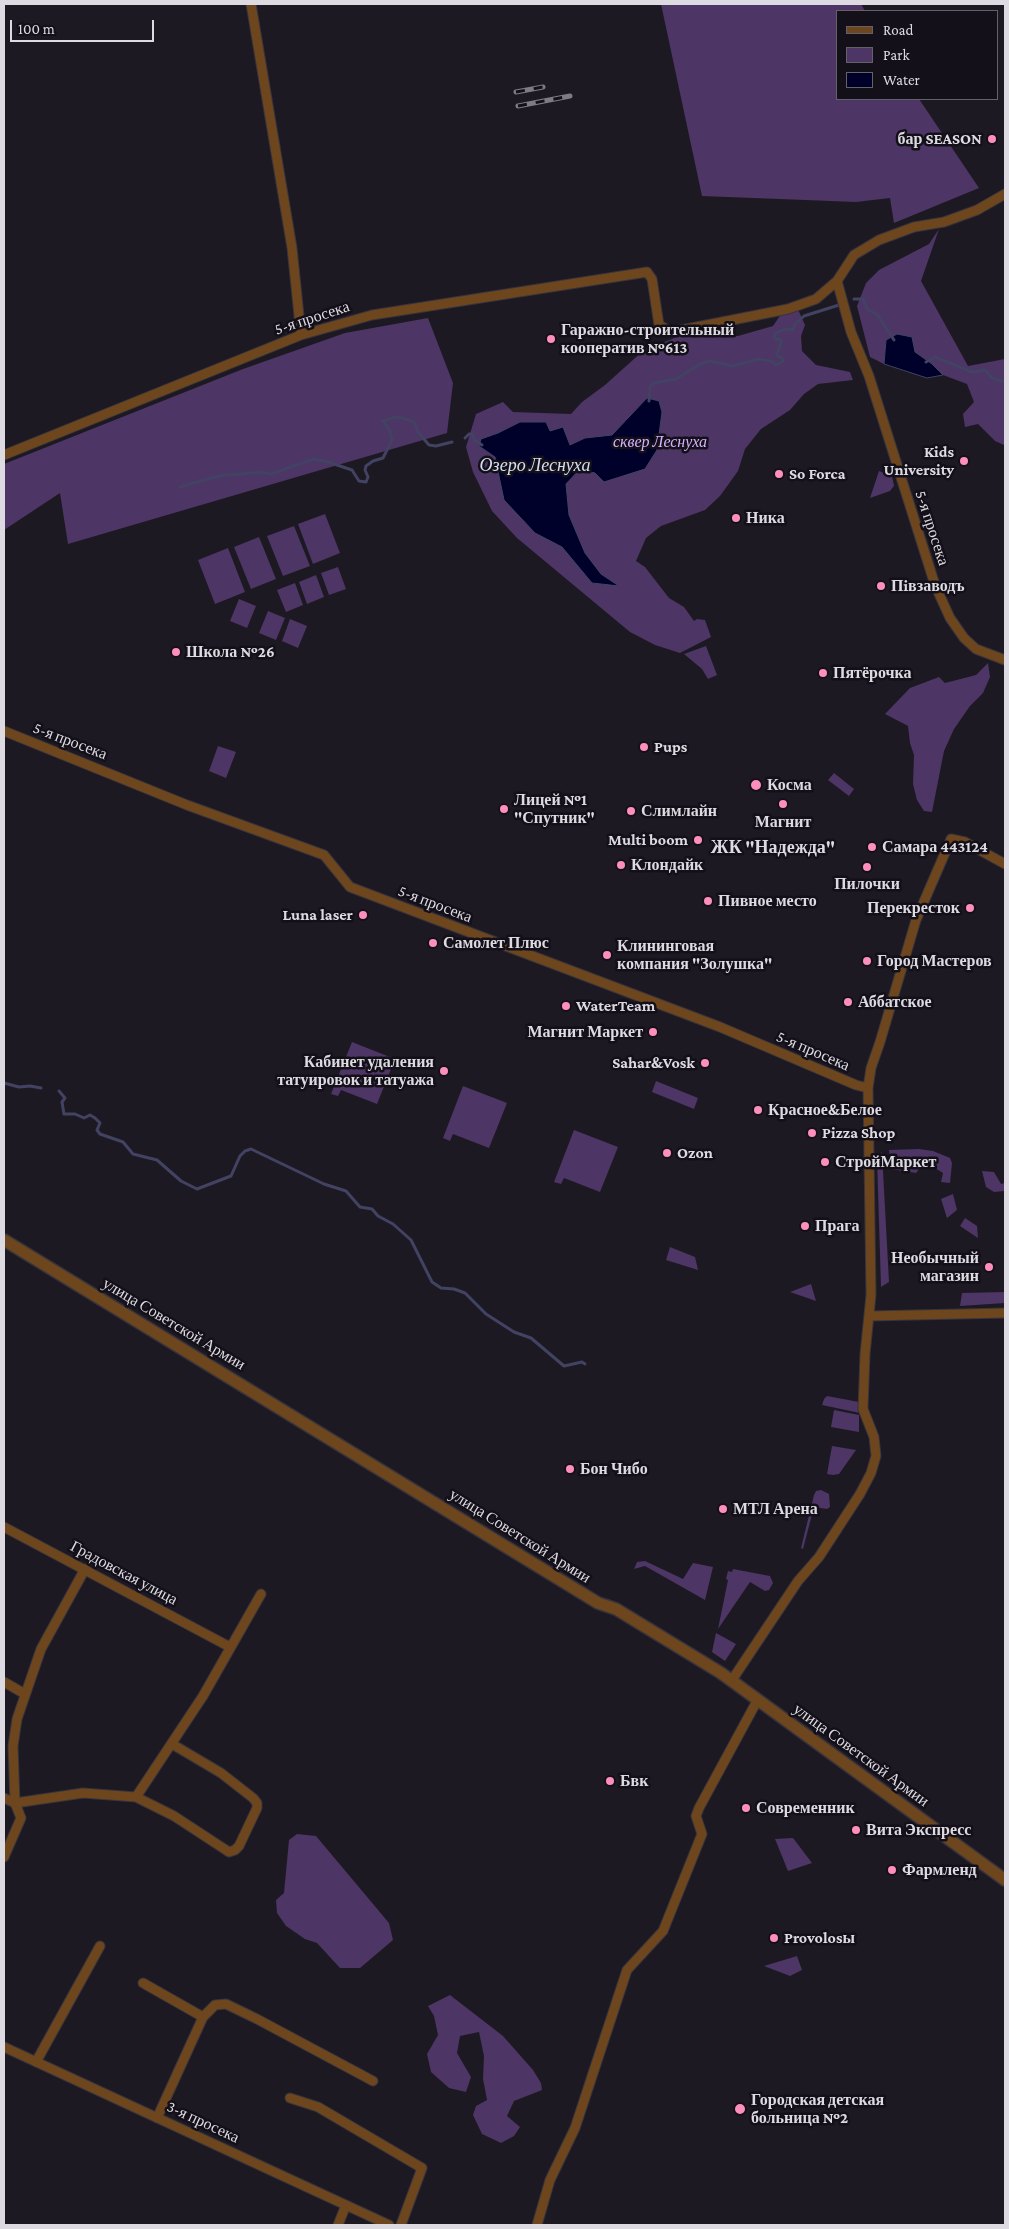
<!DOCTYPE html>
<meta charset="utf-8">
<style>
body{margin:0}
#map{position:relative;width:1009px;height:2229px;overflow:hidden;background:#1d1922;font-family:"Crimson Pro",serif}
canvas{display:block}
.frame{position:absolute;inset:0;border:5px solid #dddae1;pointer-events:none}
.legend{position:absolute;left:836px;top:10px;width:162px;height:90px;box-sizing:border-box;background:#141019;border:1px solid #646169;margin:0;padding:6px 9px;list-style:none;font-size:15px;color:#dddae1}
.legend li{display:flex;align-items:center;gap:10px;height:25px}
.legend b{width:25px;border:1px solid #646169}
.scale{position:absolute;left:10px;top:20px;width:144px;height:22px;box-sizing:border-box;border:2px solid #dddae1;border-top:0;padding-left:6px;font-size:15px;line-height:18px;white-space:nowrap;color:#dddae1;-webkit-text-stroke:4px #141019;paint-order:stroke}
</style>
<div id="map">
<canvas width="1009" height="2229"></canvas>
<div class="frame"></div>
<ul class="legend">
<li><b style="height:6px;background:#6d461d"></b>Road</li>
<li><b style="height:14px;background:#4d3565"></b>Park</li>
<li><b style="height:14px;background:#00012b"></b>Water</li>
</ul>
<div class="scale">100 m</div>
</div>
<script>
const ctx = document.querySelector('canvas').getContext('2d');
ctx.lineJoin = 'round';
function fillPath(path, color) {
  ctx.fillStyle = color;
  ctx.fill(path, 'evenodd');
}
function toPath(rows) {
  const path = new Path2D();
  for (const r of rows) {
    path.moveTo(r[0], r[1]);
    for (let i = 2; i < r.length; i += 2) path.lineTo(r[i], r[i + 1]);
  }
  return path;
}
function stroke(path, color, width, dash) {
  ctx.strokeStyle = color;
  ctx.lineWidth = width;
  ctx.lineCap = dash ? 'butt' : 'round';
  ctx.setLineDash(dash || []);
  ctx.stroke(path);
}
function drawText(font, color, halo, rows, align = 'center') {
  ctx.font = font + ' "Crimson Pro",serif';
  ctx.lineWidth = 5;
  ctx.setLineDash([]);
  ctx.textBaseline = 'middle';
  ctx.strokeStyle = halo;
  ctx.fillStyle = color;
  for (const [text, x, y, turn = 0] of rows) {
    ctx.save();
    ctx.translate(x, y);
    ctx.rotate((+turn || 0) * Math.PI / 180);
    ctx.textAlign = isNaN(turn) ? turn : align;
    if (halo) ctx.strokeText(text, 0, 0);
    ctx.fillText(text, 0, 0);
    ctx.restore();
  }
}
fillPath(toPath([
 [661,4,861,4,865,11,838,11,838,99,919,99,979,188,894,223,890,198,856,202,702,196],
 [939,229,921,281,968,366,1005,359,1004,445,995,441,978,424,965,427,963,414,974,402,967,384,943,375,932,364,915,352,886,340,884,364,870,357,857,306,866,283,879,270,929,244],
 [797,307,805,325,801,336,802,351,816,365,850,372,853,380,818,384,804,394,790,410,761,429,745,449,738,471,720,496,705,510,661,526,646,538,636,561,645,567,669,598,684,607,694,621,697,619,705,620,711,637,680,653,655,645,630,632,517,538,492,511,473,472,466,447,476,414,503,402,513,412,571,414,582,402,605,385,644,350,672,339,690,329,717,336,738,336,773,326,781,314],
 [428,318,453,383,447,433,68,544,60,493,4,530,4,464,243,369,345,333],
 [879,471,892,476,894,486,890,491,870,498],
 [325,514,340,553,313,564,298,524],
 [294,526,310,566,283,576,267,536],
 [259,537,276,579,251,589,234,547],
 [228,548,245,592,215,604,198,560],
 [338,567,346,589,329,595,321,573],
 [316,575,324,597,307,604,299,582],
 [295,583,303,605,286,612,277,590],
 [239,599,256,606,247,628,230,621],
 [268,611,285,618,276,640,259,633],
 [290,619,307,626,298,648,282,641],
 [706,646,717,675,708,679,702,669,684,654],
 [988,663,990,677,983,693,970,706,954,729,944,751,932,812,924,811,917,800,913,784,914,755,910,743,908,726,885,714,910,688,939,677,945,683,976,675],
 [218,746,236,752,226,778,209,771],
 [834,773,854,789,849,796,828,780],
 [352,1042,395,1059,377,1104,341,1090,338,1096,331,1094],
 [656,1081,698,1098,694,1109,652,1092],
 [463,1086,507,1103,489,1148,453,1134,450,1141,443,1138],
 [574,1130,618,1147,600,1192,564,1178,561,1184,554,1182],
 [919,1149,933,1151,950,1158,952,1163,950,1183,941,1182,943,1173,927,1163,923,1164,916,1173,891,1169,889,1150],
 [882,1152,889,1282,881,1287,877,1158],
 [982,1171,994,1172,1001,1184,1005,1183,1005,1191,994,1192,986,1187],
 [953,1194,957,1210,947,1218,941,1199],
 [965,1218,977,1226,978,1238,960,1226],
 [670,1247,695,1257,698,1270,666,1260],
 [811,1284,816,1301,790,1292],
 [1005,1292,1005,1303,960,1306,962,1293],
 [827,1396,859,1402,860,1413,822,1405,824,1399],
 [834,1410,859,1415,859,1432,831,1427],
 [832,1446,856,1450,839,1474,833,1475,827,1474],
 [821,1490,829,1494,830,1507,827,1509,814,1507,803,1549,801,1548,814,1495,816,1491],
 [645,1561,683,1579,693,1563,713,1567,705,1600,645,1566,634,1569,637,1562],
 [733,1569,770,1576,773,1583,769,1590,765,1591,750,1582,718,1629,728,1580,726,1579,728,1571,732,1572],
 [716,1633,736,1644,725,1661,712,1652],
 [297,1834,316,1836,389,1923,393,1940,360,1968,340,1968,317,1943,305,1939,286,1926,277,1913,276,1900,284,1893,289,1840],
 [793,1838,812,1863,788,1871,775,1839],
 [797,1956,802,1970,790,1976,764,1966],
 [450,1995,503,2036,533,2070,541,2083,542,2090,514,2101,507,2116,520,2127,514,2136,501,2143,482,2134,473,2115,476,2106,487,2100,483,2079,484,2056,479,2032,460,2036,457,2053,471,2077,466,2092,449,2088,431,2072,427,2054,438,2035,434,2016,428,2006]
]), '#4d3565');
const water = toPath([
 [897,334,912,337,915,352,932,364,943,375,927,378,884,364,886,340,897,334],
 [647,398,659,401,662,412,657,450,645,469,604,482,595,473,579,470,566,484,569,515,585,553,601,574,619,586,592,583,562,547,535,533,504,500,495,457,479,446,481,439,498,433,520,422,546,422,550,431,563,427,570,445,585,438,612,435,647,398]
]);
fillPath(water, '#00012b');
stroke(water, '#424262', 1);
stroke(toPath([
 [854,299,863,299,868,310,877,314,894,340],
 [926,362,935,357,972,372,985,370,992,378,1005,382],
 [649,401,650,387,654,383,676,379,700,364,710,361,733,366,758,359,771,361,776,365,783,361,783,359,777,355,781,342,781,340,774,338,775,333,786,329,793,330,795,324,804,316,839,305],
 [465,438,469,434,473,434,474,440,482,445],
 [180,487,218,476,262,472,271,474,314,459,328,462,352,470,359,481,366,482,368,477,365,470,366,466,373,461,383,458,392,440,390,431,383,421,392,418,399,417,414,422,418,432,429,445,436,446,452,442],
 [4,1083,19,1087,30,1086,41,1088],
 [59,1091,65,1098,62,1102,64,1114,75,1114,84,1118,90,1115,95,1118,100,1123,97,1130,100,1134,123,1142,133,1154,157,1160,181,1181,197,1189,231,1176,240,1156,245,1151,251,1149,324,1184,346,1191,360,1207,372,1209,378,1216,393,1224,411,1240,432,1282,441,1288,454,1289,465,1293,486,1314,514,1332,531,1338,564,1366,582,1362,585,1364]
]), '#424262', 3);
const minor = toPath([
 [251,4,292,248,301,335],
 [837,281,851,332,869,376,935,585,950,618,964,638,976,649,1005,660],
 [4,455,301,335,372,315,647,272,652,279,659,325,671,332,788,309,816,299,837,281,854,255,879,240,914,227,944,222,977,210,1005,194],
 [4,731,187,805,324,855,350,887,720,1027,856,1085,868,1088],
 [869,1316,1005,1313],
 [4,1527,230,1647],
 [732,1680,798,1581,819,1557,860,1494,871,1473,876,1456,874,1437,863,1409,865,1354,871,1295,868,1088,871,1068,880,1042,916,920,951,839,965,842,1005,864],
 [4,1682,25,1694],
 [136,1797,203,1696,261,1594],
 [4,1798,15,1803,83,1793,136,1797,174,1816,229,1852,235,1850,239,1846,257,1808,257,1803,253,1798,221,1773,172,1744],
 [4,1857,21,1818,15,1803,13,1746,17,1719,41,1649,85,1569],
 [143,1983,203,2017],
 [4,2047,389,2225],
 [36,2062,100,1946],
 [290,2098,318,2107,422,2168,401,2225],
 [157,2118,203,2017,215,2005,226,2004,257,2019,373,2081],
 [338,2225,346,2205],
 [537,2225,550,2180,575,2128,627,1970,663,1931,702,1834,696,1816,699,1808,757,1701]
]);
const tertiary = toPath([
 [4,1240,598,1603,616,1609,721,1673,1005,1880]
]);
stroke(minor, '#38343d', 11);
stroke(tertiary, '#38343d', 14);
stroke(minor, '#6d461d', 9);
stroke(tertiary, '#6d461d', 11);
const rail = toPath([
 [516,92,543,87],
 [518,106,570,96]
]);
stroke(rail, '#7f7b83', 5);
stroke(rail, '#141019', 3, [9]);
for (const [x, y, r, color] of [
 [992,139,5,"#fe8ebd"],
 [551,339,5,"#fe8ebd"],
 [964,461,5,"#fe8ebd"],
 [779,474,5,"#fe8ebd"],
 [736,518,5,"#fe8ebd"],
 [881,586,5,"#fe8ebd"],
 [176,652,5,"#fe8ebd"],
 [823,673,5,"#fe8ebd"],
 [644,747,5,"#fe8ebd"],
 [756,785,6,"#fe8ebd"],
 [783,804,5,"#fe8ebd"],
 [504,809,5,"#fe8ebd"],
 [631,811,5,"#fe8ebd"],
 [698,840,5,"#fe8ebd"],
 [872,847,5,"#fe8ebd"],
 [621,865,5,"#fe8ebd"],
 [867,867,5,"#fe8ebd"],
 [708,901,5,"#fe8ebd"],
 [970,908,5,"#fe8ebd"],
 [363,915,5,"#fe8ebd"],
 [433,943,5,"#fe8ebd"],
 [607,955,5,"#fe8ebd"],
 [867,961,5,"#fe8ebd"],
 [848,1002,5,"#fe8ebd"],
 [566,1006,5,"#fe8ebd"],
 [653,1032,5,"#fe8ebd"],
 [705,1063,5,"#fe8ebd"],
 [444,1071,5,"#fe8ebd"],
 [758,1110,5,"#fe8ebd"],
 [812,1133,5,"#fe8ebd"],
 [667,1153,5,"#fe8ebd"],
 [825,1162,5,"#fe8ebd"],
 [805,1226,5,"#fe8ebd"],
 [989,1267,5,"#fe8ebd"],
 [570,1469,5,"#fe8ebd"],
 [723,1509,5,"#fe8ebd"],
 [610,1781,5,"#fe8ebd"],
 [746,1808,5,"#fe8ebd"],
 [856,1830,5,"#fe8ebd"],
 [892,1870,5,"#fe8ebd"],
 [774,1938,5,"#fe8ebd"],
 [740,2109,6,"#fe8ebd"]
]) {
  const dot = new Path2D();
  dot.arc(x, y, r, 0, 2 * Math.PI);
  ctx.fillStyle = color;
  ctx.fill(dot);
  stroke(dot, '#141019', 2);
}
drawText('bold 16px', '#dddae1', '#141019', [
 ["бар SEASON",982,139,"right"],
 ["Гаражно-строительный",561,330],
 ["кооператив №613",561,348],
 ["Kids",954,452,"right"],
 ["University",954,470,"right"],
 ["So Forca",789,474],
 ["Ника",746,518],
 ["Пiвзаводъ",891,586],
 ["Школа №26",186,652],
 ["Пятёрочка",833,673],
 ["Pups",654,747],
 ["Косма",767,785],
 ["Лицей №1",514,800],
 ["\"Спутник\"",514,818],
 ["Слимлайн",641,811],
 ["Магнит",783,822,"center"],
 ["Multi boom",688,840,"right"],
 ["Самара 443124",882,847],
 ["Клондайк",631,865],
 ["Пилочки",867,884,"center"],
 ["Пивное место",718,901],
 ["Перекресток",960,908,"right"],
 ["Luna laser",353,915,"right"],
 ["Самолет Плюс",443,943],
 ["Клининговая",617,946],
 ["компания \"Золушка\"",617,964],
 ["Город Мастеров",877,961],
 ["Аббатское",858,1002],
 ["WaterTeam",576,1006],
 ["Магнит Маркет",643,1032,"right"],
 ["Кабинет удаления",434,1062,"right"],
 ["татуировок и татуажа",434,1080,"right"],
 ["Sahar&Vosk",695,1063,"right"],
 ["Красное&Белое",768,1110],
 ["Pizza Shop",822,1133],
 ["Ozon",677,1153],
 ["СтройМаркет",835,1162],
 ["Прага",815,1226],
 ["Необычный",979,1258,"right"],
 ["магазин",979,1276,"right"],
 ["Бон Чибо",580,1469],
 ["МТЛ Арена",733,1509],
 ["Бвк",620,1781],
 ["Современник",756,1808],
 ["Вита Экспресс",866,1830],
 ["Фармленд",902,1870],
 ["Provolosы",784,1938],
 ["Городская детская",751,2100],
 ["больница №2",751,2118]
], 'left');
drawText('16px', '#dddae1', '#141019', [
 ["5-я просека",312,318,-18],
 ["5-я просека",932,528,72],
 ["5-я просека",70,741,21],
 ["5-я просека",435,904,21],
 ["5-я просека",813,1051,23],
 ["улица Советской Армии",174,1324,31],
 ["улица Советской Армии",520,1536,32],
 ["Градовская улица",124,1573,28],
 ["улица Советской Армии",861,1755,36],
 ["3-я просека",203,2122,25]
]);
drawText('italic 16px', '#d5b1ff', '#141019', [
 ["сквер Леснуха",660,442]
]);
drawText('italic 18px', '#d4dff2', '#141019', [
 ["Озеро Леснуха",535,465]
]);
drawText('bold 18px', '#dddae1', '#141019', [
 ["ЖК \"Надежда\"",773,847]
]);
</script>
